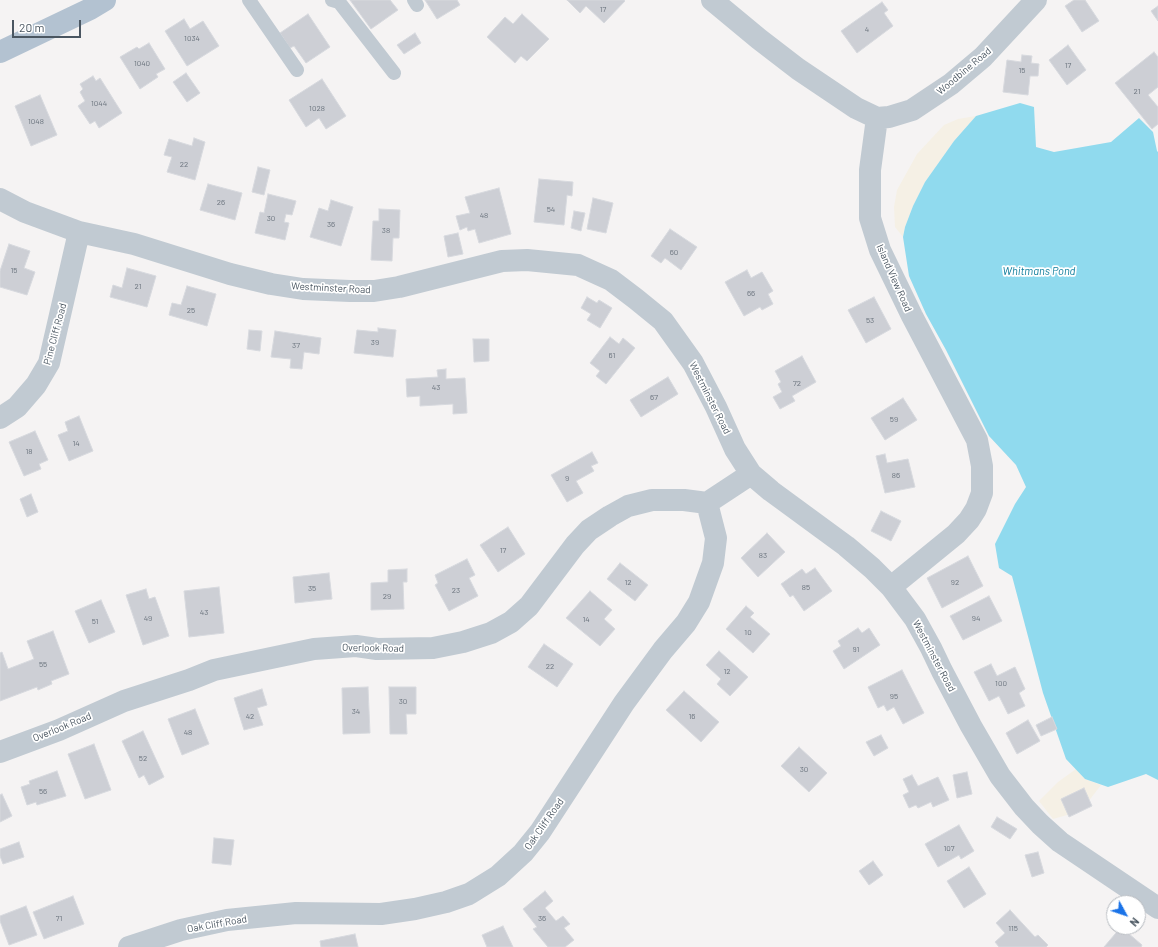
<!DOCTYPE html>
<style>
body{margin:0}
#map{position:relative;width:1158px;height:947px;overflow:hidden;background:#f5f3f3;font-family:Barlow,sans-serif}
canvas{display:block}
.north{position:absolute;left:1106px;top:895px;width:40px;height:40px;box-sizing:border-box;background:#fff;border:1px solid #b7bbc0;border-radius:50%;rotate:130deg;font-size:11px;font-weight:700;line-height:16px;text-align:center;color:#4a5661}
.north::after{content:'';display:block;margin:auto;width:14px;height:18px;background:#1a73e8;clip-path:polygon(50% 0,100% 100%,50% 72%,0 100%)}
.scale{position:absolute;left:12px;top:20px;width:69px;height:18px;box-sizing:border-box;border:2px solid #4a5661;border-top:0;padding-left:5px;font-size:12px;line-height:14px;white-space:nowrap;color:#4a5661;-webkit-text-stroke:3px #fff;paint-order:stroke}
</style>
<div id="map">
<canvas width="1158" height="947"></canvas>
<div class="north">N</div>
<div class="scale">20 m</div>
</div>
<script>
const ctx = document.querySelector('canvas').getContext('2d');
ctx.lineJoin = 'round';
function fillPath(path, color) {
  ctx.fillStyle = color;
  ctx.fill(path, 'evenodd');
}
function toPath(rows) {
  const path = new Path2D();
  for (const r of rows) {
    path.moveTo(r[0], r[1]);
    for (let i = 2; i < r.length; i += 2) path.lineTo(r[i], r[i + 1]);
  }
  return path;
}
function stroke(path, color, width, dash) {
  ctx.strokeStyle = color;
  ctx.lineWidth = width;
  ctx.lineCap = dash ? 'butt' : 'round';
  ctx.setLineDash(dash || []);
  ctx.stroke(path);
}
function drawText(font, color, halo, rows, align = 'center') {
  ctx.font = font + ' Barlow,sans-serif';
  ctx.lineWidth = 3.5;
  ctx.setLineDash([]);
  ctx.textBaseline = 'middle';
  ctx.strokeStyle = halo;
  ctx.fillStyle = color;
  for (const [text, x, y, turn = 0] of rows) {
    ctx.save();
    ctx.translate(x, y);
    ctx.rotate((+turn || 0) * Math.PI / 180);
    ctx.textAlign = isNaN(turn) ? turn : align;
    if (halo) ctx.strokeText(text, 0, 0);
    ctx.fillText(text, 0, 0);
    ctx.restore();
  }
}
fillPath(toPath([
 [976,116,954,141,925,182,913,206,905,227,903,237,895,227,894,207,897,190,917,154,944,125,958,119],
 [1076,769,1085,779,1101,785,1081,811,1053,819,1039,801,1058,782]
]), '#f5f0e5');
fillPath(toPath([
 [1020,103,1034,107,1036,147,1054,152,1111,142,1139,118,1153,132,1157,151,1158,152,1158,780,1146,774,1108,787,1085,779,1066,759,1043,693,1012,576,999,568,995,544,1015,504,1026,487,1016,465,989,436,946,350,926,314,909,276,903,237,905,227,913,206,925,182,954,141,976,116]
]), '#90daee');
const building = toPath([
 [350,0,390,0,398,10,371,29,350,0],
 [425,0,457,0,460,5,437,19,425,0],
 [567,0,624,0,625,1,604,23,586,6,580,13,567,0],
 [1074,0,1085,0,1099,21,1082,32,1065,6,1074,0],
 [882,2,888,10,884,13,893,26,857,53,841,31,882,2],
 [1158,6,1158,21,1151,11,1158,6],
 [308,14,330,47,306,63,294,46,290,48,280,33,308,14],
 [522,14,549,39,527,61,521,56,515,63,487,37,505,17,513,24,522,14],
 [184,19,190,29,203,21,219,46,187,66,165,31,184,19],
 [415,33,421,43,404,54,397,45,415,33],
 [149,43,165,69,156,74,158,77,140,89,120,57,137,47,139,49,149,43],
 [1068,45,1086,70,1067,85,1049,60,1068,45],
 [1154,52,1158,57,1158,87,1148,95,1158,107,1158,124,1152,129,1115,83,1154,52],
 [1022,55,1032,56,1031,63,1039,64,1038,76,1030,76,1028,95,1003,92,1007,60,1021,62,1022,55],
 [186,73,200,93,187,102,173,82,186,73],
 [93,76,96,81,100,78,122,113,99,128,95,121,90,124,78,106,85,101,80,92,83,89,80,84,93,76],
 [322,79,346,116,326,129,319,118,306,127,289,100,322,79],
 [40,95,57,135,31,146,15,106,40,95],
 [194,138,205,142,195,180,167,172,172,157,164,155,169,139,192,146,194,138],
 [258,167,270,170,264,195,252,192,258,167],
 [539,179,573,182,572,196,567,195,564,225,534,222,539,179],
 [208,184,242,193,235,220,200,210,208,184],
 [499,188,511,234,479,243,475,229,468,231,467,227,460,230,456,216,470,213,465,197,499,188],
 [268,194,296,201,292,215,286,214,284,222,289,223,285,240,255,233,260,212,264,213,268,194],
 [593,198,613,203,606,233,587,229,593,198],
 [331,200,353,207,341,246,310,237,319,208,328,211,331,200],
 [379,209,400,210,399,238,393,238,392,261,371,260,373,221,379,221,379,209],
 [574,211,585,213,581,231,571,228,574,211],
 [670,229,697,247,681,270,665,258,661,263,651,256,670,229],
 [458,233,463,254,448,257,444,236,458,233],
 [9,244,30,251,24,268,35,272,27,295,0,287,0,271,9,244],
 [127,268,156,276,147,307,110,297,113,285,122,288,127,268],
 [747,270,751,278,762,272,773,291,768,294,773,304,762,310,760,307,744,316,725,282,747,270],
 [187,286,216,294,207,326,169,315,172,303,181,305,187,286],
 [587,297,597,303,599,300,612,308,600,328,587,320,591,314,581,308,587,297],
 [874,297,891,329,866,343,848,310,874,297],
 [378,328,396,330,393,357,354,353,357,330,378,332,378,328],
 [249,330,262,331,260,351,247,349,249,330],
 [275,331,321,338,319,354,304,352,302,369,290,368,291,359,271,357,275,331],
 [610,337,619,344,623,338,635,348,606,384,596,376,600,371,590,363,610,337],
 [473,339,489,339,489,361,474,362,473,339],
 [802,356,816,382,792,396,795,401,780,409,773,397,782,392,778,384,781,382,775,371,802,356],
 [446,369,446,379,465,378,467,413,453,414,453,404,420,406,420,396,407,397,406,379,438,377,437,370,446,369],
 [668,377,678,394,641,417,630,400,668,377],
 [903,398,917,420,885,440,871,418,903,398],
 [79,416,93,451,69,461,58,435,68,431,65,422,79,416],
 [35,431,48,460,39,464,41,469,24,476,9,442,35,431],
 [592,452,598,463,591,466,594,471,576,481,583,493,567,502,551,475,592,452],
 [885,454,887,463,908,459,915,487,885,493,876,456,885,454],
 [31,494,38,512,27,517,20,499,31,494],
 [881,511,901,521,891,541,871,531,881,511],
 [508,527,525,554,498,572,480,545,508,527],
 [767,533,785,552,758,577,741,558,767,533],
 [968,556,983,586,942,608,927,578,968,556],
 [467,559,475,575,469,578,478,596,449,611,435,585,438,583,435,575,467,559],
 [620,563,648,585,635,601,607,579,620,563],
 [815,568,832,591,804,611,793,595,790,597,781,584,802,569,806,574,815,568],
 [407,569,407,582,403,582,404,609,371,610,371,583,388,582,388,570,407,569],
 [329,573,332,599,295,603,293,577,329,573],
 [219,587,224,633,189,637,184,591,219,587],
 [146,589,149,599,155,597,169,636,143,645,126,595,146,589],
 [590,591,612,610,604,619,615,629,600,646,566,618,590,591],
 [989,596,1002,621,963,640,950,616,989,596],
 [101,600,115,632,89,643,75,611,101,600],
 [746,606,754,613,750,617,770,634,753,653,726,629,746,606],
 [858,628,862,633,869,628,880,645,844,669,833,651,841,646,838,641,858,628],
 [53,631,69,674,51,681,52,684,38,690,37,687,0,701,0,653,2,652,8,669,34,659,27,641,53,631],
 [544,644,573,664,557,687,528,667,544,644],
 [719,651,748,677,730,696,717,684,721,679,706,665,719,651],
 [991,664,997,676,1015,667,1025,689,1019,693,1025,706,1008,714,999,696,989,701,974,672,991,664],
 [902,670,924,713,903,724,894,707,887,711,884,705,878,708,868,687,902,670],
 [368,687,370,733,343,734,342,688,368,687],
 [389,687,416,687,416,714,406,714,407,734,390,734,389,687],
 [262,689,267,705,257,708,263,725,244,730,234,698,262,689],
 [684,691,719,722,701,742,666,710,684,691],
 [195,709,209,744,182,755,168,719,195,709],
 [1052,717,1057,729,1041,736,1036,725,1052,717],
 [1028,720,1040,741,1017,754,1006,733,1028,720],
 [143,731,164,777,149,785,144,775,139,778,122,741,143,731],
 [881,735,888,748,874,756,866,742,881,735],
 [94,744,111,790,85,799,68,754,94,744],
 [799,747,827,773,809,792,781,766,799,747],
 [57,771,66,796,37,805,36,802,27,805,21,787,30,784,29,781,57,771],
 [967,772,972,794,957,798,953,775,967,772],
 [912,775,918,786,938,777,949,800,933,807,931,802,918,808,916,805,909,808,903,795,909,792,903,779,912,775],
 [1084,788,1092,806,1069,817,1061,799,1084,788],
 [2,794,12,816,0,822,0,795,2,794],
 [997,817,1017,829,1010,839,991,827,997,817],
 [959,825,974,851,961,859,959,855,938,867,925,844,959,825],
 [214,838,234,840,231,865,212,863,214,838],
 [19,842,24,857,3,864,0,856,0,849,19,842],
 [1038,852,1044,873,1032,877,1025,855,1038,852],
 [873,861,883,875,869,885,859,871,873,861],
 [969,867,986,894,964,908,947,881,969,867],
 [545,891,553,901,545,908,556,921,563,916,570,924,564,928,574,940,565,947,548,947,533,929,537,927,523,909,545,891],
 [73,896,84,924,44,939,33,912,73,896],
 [26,906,37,935,9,945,0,921,0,916,26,906],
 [1010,910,1035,937,1038,935,1048,945,1046,947,999,947,995,942,1005,933,996,923,1010,910],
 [503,926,513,947,487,947,482,935,503,926],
 [1121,927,1142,945,1141,947,1104,947,1121,927],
 [355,934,358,947,321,947,320,941,355,934]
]);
fillPath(building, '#cdcfd5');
stroke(building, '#d7d9de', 1);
stroke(toPath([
 [249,0,297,70],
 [332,0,339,2,394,73],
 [414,0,417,5]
]), '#c1cad2', 14);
stroke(toPath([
 [712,0,759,39,798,69,856,108,877,118,889,117,912,110,951,84,983,57,1036,0],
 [877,118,870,170,870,218,880,250,912,316,977,440,982,466,982,493,976,509,969,520,956,534,891,587],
 [0,199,25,212,79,232,134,244,230,274,271,284,303,289,350,291,374,291,399,287,502,261,527,260,578,265,611,280,636,299,663,321,693,363,716,407,735,449,751,474,771,491,846,546,872,568,891,587,915,619,931,648,942,671,971,726,1000,776,1024,807,1040,824,1060,842,1158,908],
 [0,418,17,407,36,385,49,363,79,232],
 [0,752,59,730,124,701,189,680,214,670,314,649,356,646,377,649,433,648,463,642,491,633,511,622,529,606,575,545,589,530,610,516,628,506,652,500,684,500,707,503],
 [129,947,181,930,227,920,296,913,381,914,415,909,446,902,469,894,498,876,523,853,540,832,624,703,663,650,686,623,699,602,713,563,716,538,707,503,751,474]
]), '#c1cad2', 22);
stroke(toPath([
 [0,52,90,9,105,0]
]), '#b3c2d1', 22);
drawText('8px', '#6b747e', null, [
 ["17",603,9],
 ["4",867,29],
 ["1034",192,38],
 ["1040",142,63],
 ["17",1068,65],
 ["15",1022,70],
 ["21",1137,91],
 ["1044",99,103],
 ["1028",317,108],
 ["1048",36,121],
 ["22",184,164],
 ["26",221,202],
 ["54",551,209],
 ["48",484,215],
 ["30",271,218],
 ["36",331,224],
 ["38",386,230],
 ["60",674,252],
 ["15",14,270],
 ["21",138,286],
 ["66",751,293],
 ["25",191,310],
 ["53",870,320],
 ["39",375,342],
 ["37",296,345],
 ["61",612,355],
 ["72",797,383],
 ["43",436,387],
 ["67",654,397],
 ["59",894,419],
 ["14",76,443],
 ["18",29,451],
 ["86",896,475],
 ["9",567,478],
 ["17",503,550],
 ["83",763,555],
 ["12",628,582],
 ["92",955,582],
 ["85",806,587],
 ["35",312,588],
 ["23",456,590],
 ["29",387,596],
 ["43",204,612],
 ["49",148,618],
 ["94",976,618],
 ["14",586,619],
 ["51",95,621],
 ["10",748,632],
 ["91",856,649],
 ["55",43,664],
 ["22",550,666],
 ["12",727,671],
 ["100",1001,683],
 ["95",894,696],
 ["30",403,701],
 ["34",356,711],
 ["42",250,716],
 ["16",692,716],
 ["48",188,732],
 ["52",143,758],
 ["30",804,769],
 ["56",43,791],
 ["107",949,848],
 ["71",59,918],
 ["36",542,918],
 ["115",1013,928]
]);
drawText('10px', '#4a5661', '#fff', [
 ["Woodbine Road",964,71,-40],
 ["Island View Road",894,278,66],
 ["Westminster Road",331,288,3],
 ["Pine Cliff Road",55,334,-75],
 ["Westminster Road",710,398,63],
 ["Overlook Road",373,648,1],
 ["Westminster Road",934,656,62],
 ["Overlook Road",62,727,-22],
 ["Oak Cliff Road",544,824,-55],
 ["Oak Cliff Road",217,924,-10]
]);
drawText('italic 11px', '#0c7c9b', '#fff', [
 ["Whitmans Pond",1039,271]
]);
</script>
